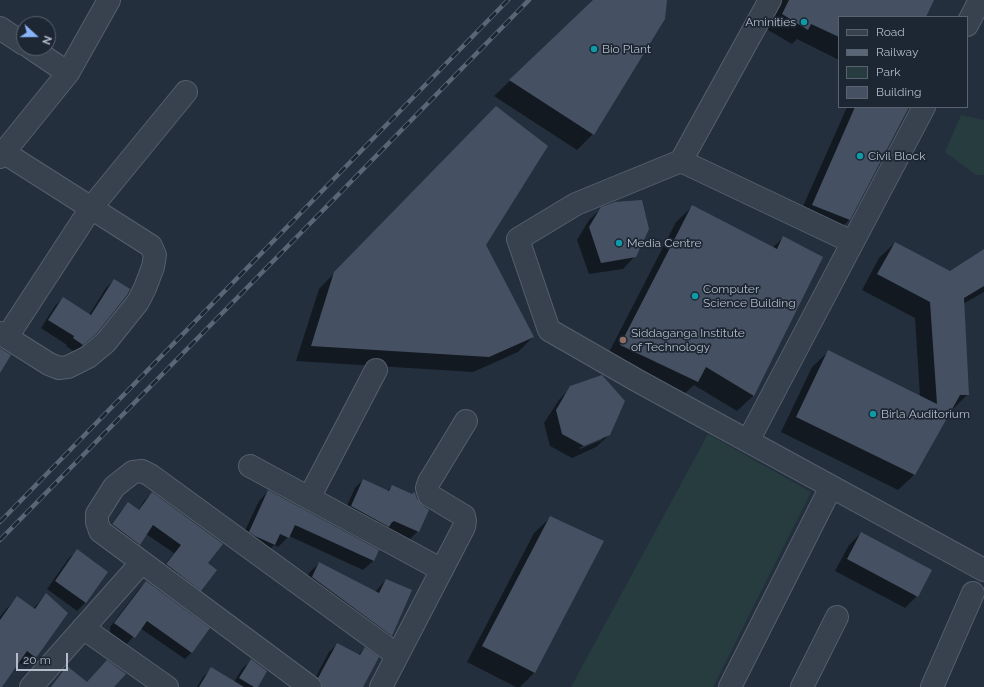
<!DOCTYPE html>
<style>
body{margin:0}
#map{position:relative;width:984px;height:687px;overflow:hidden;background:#242f3e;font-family:Raleway,sans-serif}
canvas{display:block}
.legend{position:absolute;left:838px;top:16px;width:130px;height:92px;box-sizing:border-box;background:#1d2633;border:1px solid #59626f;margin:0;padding:5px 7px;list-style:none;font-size:12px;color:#b4bcc9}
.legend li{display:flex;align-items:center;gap:8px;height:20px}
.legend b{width:20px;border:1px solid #59626f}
.north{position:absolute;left:16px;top:16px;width:40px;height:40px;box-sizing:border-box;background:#1d2633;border:1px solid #59626f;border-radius:50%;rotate:111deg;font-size:11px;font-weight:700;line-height:16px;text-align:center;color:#b4bcc9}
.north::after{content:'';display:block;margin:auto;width:14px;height:18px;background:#8ab4f8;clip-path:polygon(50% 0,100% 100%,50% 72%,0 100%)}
.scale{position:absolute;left:16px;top:653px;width:52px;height:18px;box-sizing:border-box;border:2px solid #b4bcc9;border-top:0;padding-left:5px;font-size:12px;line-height:14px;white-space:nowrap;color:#b4bcc9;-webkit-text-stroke:3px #1d2633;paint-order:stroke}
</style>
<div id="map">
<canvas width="984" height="687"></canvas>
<ul class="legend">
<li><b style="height:5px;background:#38414e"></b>Road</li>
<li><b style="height:5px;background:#5a6575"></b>Railway</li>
<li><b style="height:11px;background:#263c3f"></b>Park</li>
<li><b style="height:11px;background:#455162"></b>Building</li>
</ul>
<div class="north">N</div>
<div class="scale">20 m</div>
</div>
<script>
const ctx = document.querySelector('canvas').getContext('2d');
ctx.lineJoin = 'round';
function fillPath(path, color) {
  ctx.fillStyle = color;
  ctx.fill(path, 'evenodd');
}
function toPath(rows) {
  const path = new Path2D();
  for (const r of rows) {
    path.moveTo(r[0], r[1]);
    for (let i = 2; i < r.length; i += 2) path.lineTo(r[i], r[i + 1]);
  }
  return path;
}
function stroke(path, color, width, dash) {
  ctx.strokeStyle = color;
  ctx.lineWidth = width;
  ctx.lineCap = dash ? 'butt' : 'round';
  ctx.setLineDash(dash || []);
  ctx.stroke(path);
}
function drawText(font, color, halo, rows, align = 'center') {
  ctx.font = font + ' Raleway,sans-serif';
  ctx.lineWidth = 3.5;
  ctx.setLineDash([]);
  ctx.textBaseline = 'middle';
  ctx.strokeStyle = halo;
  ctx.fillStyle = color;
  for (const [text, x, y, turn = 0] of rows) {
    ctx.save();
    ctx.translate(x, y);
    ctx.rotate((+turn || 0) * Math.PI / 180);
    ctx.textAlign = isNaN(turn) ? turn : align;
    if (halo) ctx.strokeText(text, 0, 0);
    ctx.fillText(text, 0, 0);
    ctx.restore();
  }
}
fillPath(toPath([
 [961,115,984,120,984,175,976,175,945,152],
 [708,434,811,492,713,687,571,687]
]), '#263c3f');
fillPath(toPath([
 [594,0,666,0,593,134,577,150,494,96],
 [781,0,930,0,924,17,839,17,839,60,797,39,792,44,768,30],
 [847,107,907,107,849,220,834,235,797,220],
 [481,123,485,245,533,337,518,352,473,372,296,361,319,289],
 [692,207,772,248,783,238,822,258,753,396,737,411,694,385,681,397,605,360,676,222],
 [602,208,635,256,623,269,589,274,577,240,589,220],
 [895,243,950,272,984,250,984,292,963,304,968,394,952,410,950,410,914,475,898,490,781,432,812,367,828,352,920,397,915,318,862,290,879,258],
 [114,280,96,333,75,352,66,346,67,345,41,328,55,306,63,298,89,315,106,288],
 [571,387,609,435,596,447,572,458,550,446,544,423,559,400],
 [602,437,602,440,580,449,579,448],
 [363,480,387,491,392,486,412,495,418,531,410,539,386,529,343,514,355,488],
 [268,491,377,550,373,561,363,570,289,536,278,547,274,545,265,554,240,541,259,501],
 [152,493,207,563,201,590,193,598,158,573,174,553,146,534,139,544,131,552,105,533,120,512,128,504,138,511,144,501],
 [550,518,603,542,534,673,520,687,516,687,467,662,534,533],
 [861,533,917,596,905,608,835,571,849,545],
 [77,551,107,572,85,603,77,611,47,589,69,558],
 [319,563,375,592,386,580,391,635,381,645,302,588,309,573],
 [146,582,192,652,185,659,140,628,127,644,110,632,110,627,139,589],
 [46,594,36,657,26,667,18,662,0,687,0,617,7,608,17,598,33,609],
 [337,644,358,655,365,648,361,687,317,687,312,684,329,652],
 [251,660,257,687,197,687,203,677,212,668,234,682,242,669]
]), '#0007');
fillPath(toPath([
 [593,0,667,0,665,19,594,135,509,80],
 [789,0,934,0,926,17,839,17,839,37,811,24,808,30,782,14],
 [496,106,548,146,486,245,534,337,489,357,311,346,334,272],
 [855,107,909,107,850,220,812,205],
 [642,200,649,229,636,257,601,263,589,227,601,207,615,202],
 [692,205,777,249,783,236,823,257,754,396,706,367,698,382,620,345],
 [895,242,950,271,984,249,984,286,964,298,969,395,960,395,915,475,796,417,828,350,937,404,930,302,877,274],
 [114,279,130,289,127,295,97,333,83,345,73,338,74,336,48,320,63,297,91,315],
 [0,348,11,355,0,373],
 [602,375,625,401,610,435,584,446,562,434,556,410,570,386],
 [363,479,389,491,392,485,412,494,414,492,415,493,417,499,422,505,429,510,419,532,394,521,393,522,392,522,389,527,351,506],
 [268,490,379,550,374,561,295,525,289,538,280,534,275,545,255,536,249,532],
 [152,492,223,544,208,563,217,570,201,591,166,564,181,545,153,525,140,545,112,524,128,502,139,510],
 [550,516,604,541,535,673,482,646],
 [861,532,932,570,918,597,847,559],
 [77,549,108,572,86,603,55,581],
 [319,562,379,593,386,579,412,590,392,636,312,577],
 [146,581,210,628,192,653,147,621,135,638,114,623],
 [46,593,68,613,36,658,27,651,2,687,0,687,0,620,17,596,35,609],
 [337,643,360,655,365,647,379,657,363,687,322,687,321,682,318,678],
 [251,659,267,671,258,687,254,687,239,678],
 [107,660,126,674,114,687,51,687,67,666,87,682],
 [211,667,244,687,199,687]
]), '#455162');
const minor = toPath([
 [967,25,980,0],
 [0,28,24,44],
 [31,48,68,73],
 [0,150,151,246,155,255,153,267,145,288,138,302,106,342,88,357,68,367,59,368,49,364,0,333],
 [0,157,68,73,109,0],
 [681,161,770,0],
 [852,242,681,161,576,204,518,239,549,330,638,381,984,570],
 [7,337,91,208,186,92],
 [748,441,924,107],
 [250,466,442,570],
 [309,498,376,370],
 [83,628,167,687],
 [31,687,142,562],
 [310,687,100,531,97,522,97,514,114,487,133,472,142,471,150,475,397,655],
 [381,687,464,527,465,521,464,516,429,495,427,488,429,482,466,421],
 [730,687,831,487],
 [802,687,837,617],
 [932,687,973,593]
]);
stroke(minor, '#565f6c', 24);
stroke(minor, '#38414e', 22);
const rail = toPath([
 [0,522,508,0],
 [0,540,529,0]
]);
stroke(rail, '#5a6575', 4.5);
stroke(rail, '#1d2633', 3, [9]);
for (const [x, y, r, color] of [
 [804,22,4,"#0f9aa8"],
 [594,49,4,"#0f9aa8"],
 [860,156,4,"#0f9aa8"],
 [619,243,4,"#0f9aa8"],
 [695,296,4,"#0f9aa8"],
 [623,340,4,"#8d6e63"],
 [873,414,4,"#0f9aa8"]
]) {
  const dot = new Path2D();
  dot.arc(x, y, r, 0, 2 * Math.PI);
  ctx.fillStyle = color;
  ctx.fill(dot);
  stroke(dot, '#1d2633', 1.5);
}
drawText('12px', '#b4bcc9', '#1d2633', [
 ["Aminities",796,22,"right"],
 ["Bio Plant",602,49],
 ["Civil Block",868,156],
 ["Media Centre",627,243],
 ["Computer",703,289],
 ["Science Building",703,303],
 ["Siddaganga Institute",631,333],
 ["of Technology",631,347],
 ["Birla Auditorium",881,414]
], 'left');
</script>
